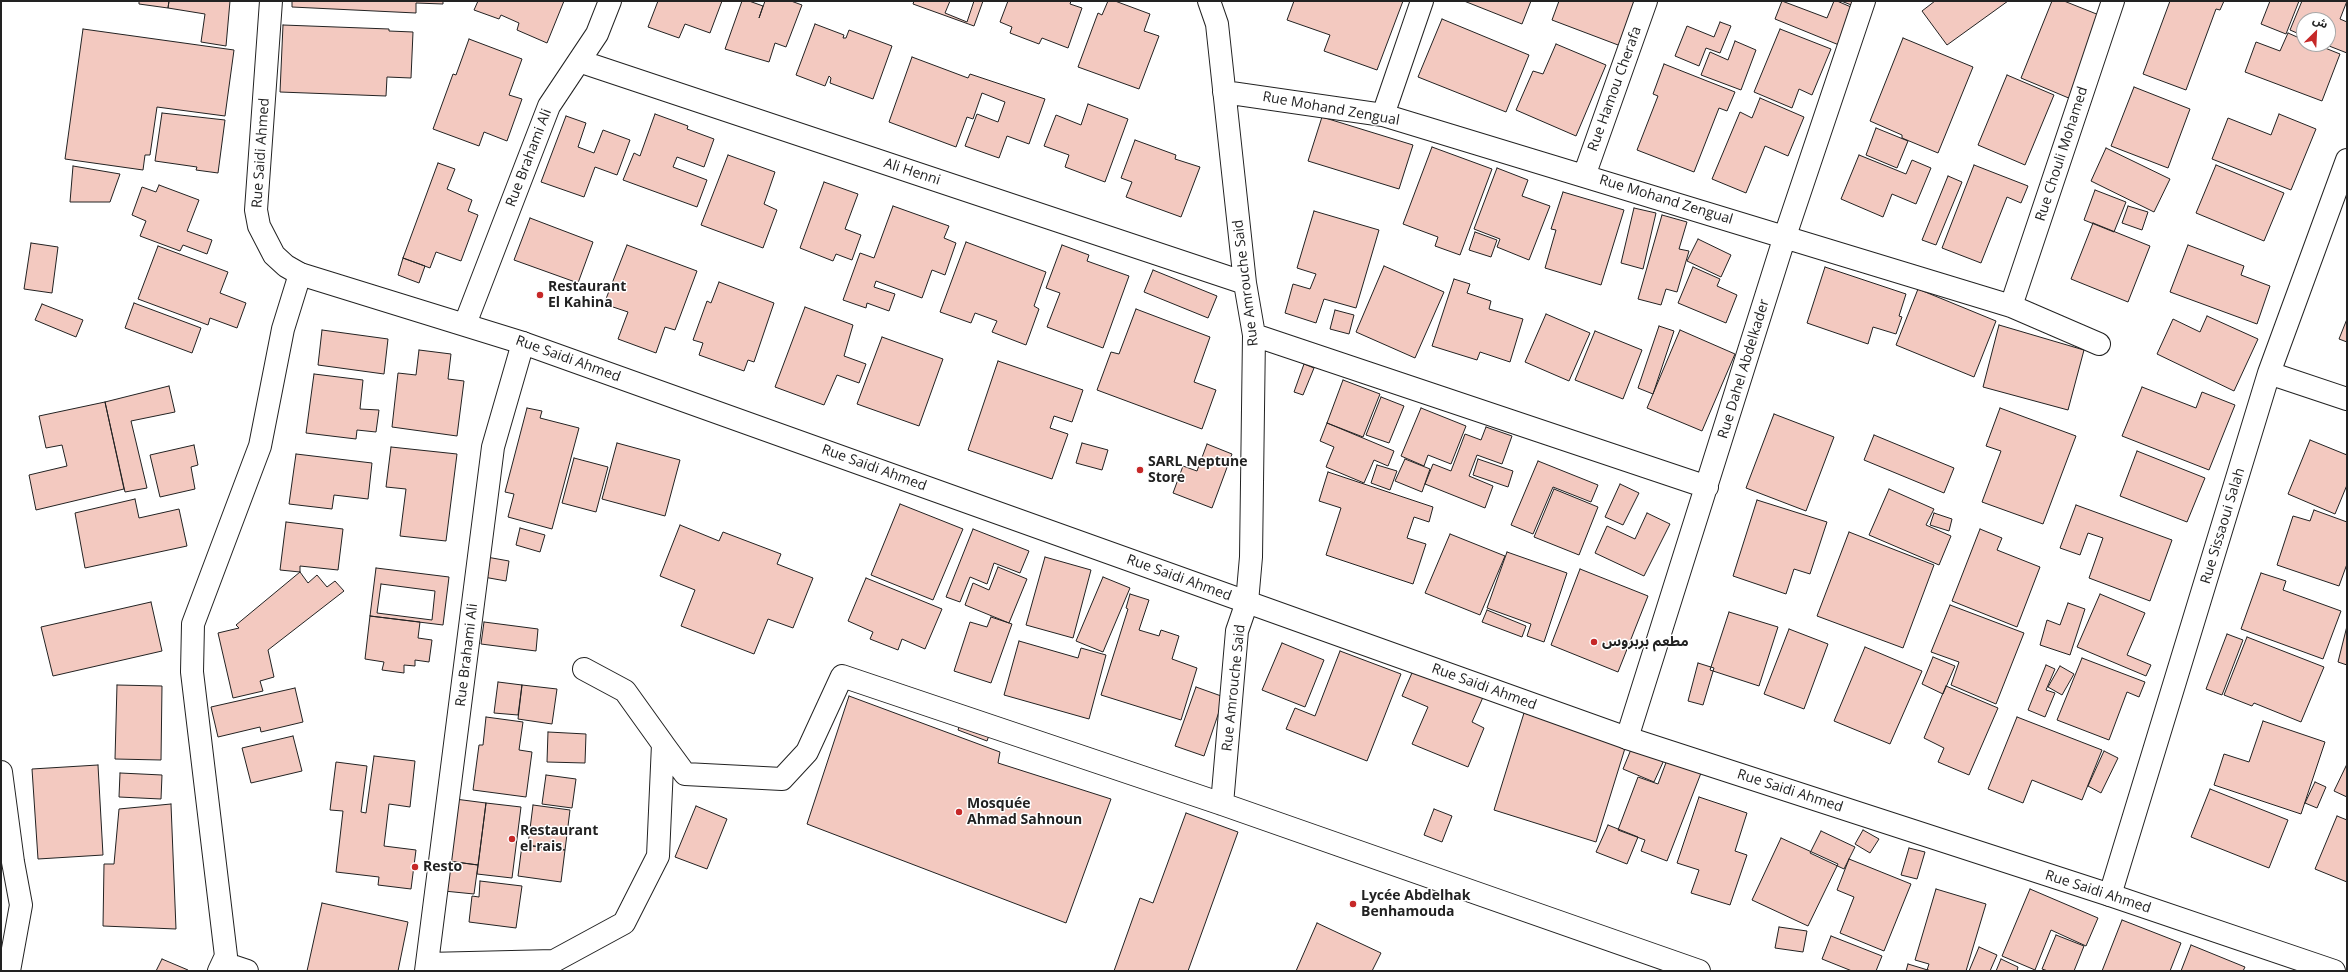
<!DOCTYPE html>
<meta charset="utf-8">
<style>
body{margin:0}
#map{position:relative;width:2348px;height:972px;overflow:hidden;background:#fff;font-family:"Open Sans","Noto Sans Arabic",sans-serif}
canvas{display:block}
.frame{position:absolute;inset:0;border:2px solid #222;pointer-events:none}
.north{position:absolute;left:2296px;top:12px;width:40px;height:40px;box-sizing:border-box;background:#fff;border:1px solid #a7a7a7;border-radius:50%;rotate:24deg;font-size:11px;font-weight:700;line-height:16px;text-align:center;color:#222}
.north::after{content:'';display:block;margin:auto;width:14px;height:18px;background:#c62828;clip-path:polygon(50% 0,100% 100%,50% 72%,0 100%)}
</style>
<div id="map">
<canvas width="2348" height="972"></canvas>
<div class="frame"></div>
<div class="north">ش</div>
</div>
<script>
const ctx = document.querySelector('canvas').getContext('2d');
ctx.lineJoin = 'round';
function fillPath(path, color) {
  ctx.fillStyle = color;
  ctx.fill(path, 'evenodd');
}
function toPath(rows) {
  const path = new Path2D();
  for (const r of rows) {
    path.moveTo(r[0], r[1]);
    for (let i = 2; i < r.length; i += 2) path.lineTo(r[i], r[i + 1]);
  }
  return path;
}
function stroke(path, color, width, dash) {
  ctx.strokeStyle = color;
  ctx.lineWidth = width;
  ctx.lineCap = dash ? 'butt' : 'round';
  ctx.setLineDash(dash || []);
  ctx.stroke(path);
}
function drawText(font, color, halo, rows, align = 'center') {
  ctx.font = font + ' "Open Sans","Noto Sans Arabic",sans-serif';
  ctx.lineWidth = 3;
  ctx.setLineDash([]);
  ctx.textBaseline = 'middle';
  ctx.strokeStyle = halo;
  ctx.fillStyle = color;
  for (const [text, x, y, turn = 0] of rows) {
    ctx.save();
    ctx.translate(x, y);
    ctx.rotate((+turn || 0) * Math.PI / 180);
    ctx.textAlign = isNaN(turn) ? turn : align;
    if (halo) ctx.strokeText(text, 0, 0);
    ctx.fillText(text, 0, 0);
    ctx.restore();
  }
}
const building = toPath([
 [139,1,169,1,168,8,139,4,139,1],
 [169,1,230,1,226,46,201,42,205,14,168,8,169,1],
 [292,1,443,1,443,4,416,3,416,13,292,7,292,1],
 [478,1,564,1,547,43,517,30,519,23,501,15,499,19,474,10,478,1],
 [658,1,722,1,710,33,685,24,679,38,648,27,658,1],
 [742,1,749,1,763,6,759,18,765,1,791,1,802,5,786,47,775,43,769,62,725,49,742,1],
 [914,1,950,1,945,13,967,22,974,1,983,1,974,26,913,4,914,1],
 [1008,1,1071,1,1070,4,1082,8,1068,48,1042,38,1039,44,1010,33,1012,27,1000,22,1008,1],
 [1108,1,1115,1,1150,14,1144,31,1159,36,1139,89,1078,67,1098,13,1102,15,1108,1],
 [1294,1,1403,1,1377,70,1324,51,1330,35,1287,20,1294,1],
 [1464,1,1531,1,1522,24,1464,1],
 [1559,1,1644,1,1626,48,1552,20,1559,1],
 [1782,1,1827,18,1834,1,1841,1,1854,6,1839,45,1775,19,1782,1],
 [1837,1,1853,1,1851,7,1837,1],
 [1935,1,2008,1,1947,45,1922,11,1935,1],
 [2052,1,2064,1,2104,17,2071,99,2021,78,2052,1],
 [2170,1,2224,1,2220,10,2216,9,2186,90,2143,74,2170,1],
 [2270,1,2299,1,2286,34,2261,24,2270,1],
 [2302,1,2347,1,2340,19,2347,22,2347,53,2324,44,2328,44,2328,20,2304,20,2304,36,2290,30,2302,1],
 [1442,19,1529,55,1506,112,1418,77,1442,19],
 [1720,22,1731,26,1720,53,1706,48,1699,66,1675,56,1687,26,1714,37,1720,22],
 [815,24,844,35,843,38,846,38,849,30,892,46,873,99,830,83,831,78,829,76,825,86,796,75,815,24],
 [283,25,389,29,389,31,413,32,411,78,387,77,386,96,280,92,283,25],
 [83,29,234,50,225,116,157,107,150,155,145,155,143,170,65,159,83,29],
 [1780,29,1831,49,1812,95,1799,89,1792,108,1754,92,1780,29],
 [2288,33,2304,40,2304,44,2315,44,2340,54,2322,101,2245,72,2256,42,2280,51,2288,33],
 [1903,38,1973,67,1938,153,1902,138,1902,135,1870,121,1903,38],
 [469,39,522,59,509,95,522,99,507,141,484,132,479,146,433,129,453,74,456,75,469,39],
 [1735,41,1756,50,1741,90,1701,75,1710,52,1728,60,1735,41],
 [1556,44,1606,65,1576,136,1516,110,1533,71,1543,74,1556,44],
 [912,57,968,78,970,74,1045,99,1029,144,1007,136,999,158,965,146,977,114,998,122,1005,102,982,93,973,119,967,117,956,147,889,122,912,57],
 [1664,64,1735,92,1727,111,1719,108,1694,172,1637,150,1658,96,1653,94,1664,64],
 [2007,75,2054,95,2025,165,1978,145,2007,75],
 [2134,87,2190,109,2168,168,2111,146,2134,87],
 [1760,98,1804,117,1788,156,1765,146,1746,193,1712,179,1740,112,1752,118,1760,98],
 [1088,104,1128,119,1105,182,1065,167,1069,155,1044,146,1056,115,1081,125,1088,104],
 [162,113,225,120,218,173,196,170,197,167,155,161,162,113],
 [655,114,688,126,687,129,714,139,704,167,677,157,673,167,707,180,697,207,623,180,634,153,640,156,655,114],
 [2279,114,2316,129,2291,190,2212,159,2228,118,2271,135,2279,114],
 [566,116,586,123,578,147,594,153,603,130,630,140,617,175,595,167,584,197,541,182,566,116],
 [1322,117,1413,145,1399,189,1308,161,1322,117],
 [1876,128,1908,141,1897,168,1866,155,1876,128],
 [1135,140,1176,155,1175,159,1200,167,1181,217,1126,197,1132,182,1121,178,1135,140],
 [1432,147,1492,169,1460,255,1435,246,1438,237,1403,224,1432,147],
 [2106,148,2170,179,2154,212,2091,181,2106,148],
 [728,155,775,172,764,204,777,210,763,248,701,225,728,155],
 [1859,155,1906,174,1912,160,1931,168,1916,204,1892,194,1883,217,1841,199,1859,155],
 [438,163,455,169,447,189,472,200,468,211,478,215,461,261,436,252,430,268,403,258,438,163],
 [1974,165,2028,186,2021,203,2007,197,1981,263,1942,248,1974,165],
 [2216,165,2284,193,2264,241,2196,213,2216,165],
 [73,166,120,174,110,202,70,202,73,166],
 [1497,168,1528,180,1522,196,1550,206,1529,260,1497,247,1500,239,1474,229,1497,168],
 [1948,176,1962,182,1936,245,1922,240,1948,176],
 [824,182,858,194,845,229,861,235,852,260,836,254,833,261,800,248,824,182],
 [159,185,199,200,187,231,212,240,207,254,183,245,180,251,140,236,146,221,132,215,142,187,156,192,159,185],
 [2095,190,2126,202,2114,232,2084,220,2095,190],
 [1563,192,1624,210,1601,285,1545,268,1556,230,1551,229,1563,192],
 [893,206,949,226,944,238,956,243,945,275,932,270,922,298,876,281,874,287,895,294,889,311,867,303,866,308,843,300,860,253,874,258,893,206],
 [2128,206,2148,212,2142,230,2122,223,2128,206],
 [1634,208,1656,213,1643,269,1621,263,1634,208],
 [1314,211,1379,230,1356,308,1324,299,1316,323,1285,313,1293,284,1310,289,1316,274,1297,268,1314,211],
 [1662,215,1687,222,1679,249,1689,251,1677,292,1666,289,1661,305,1638,299,1662,215],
 [530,218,593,242,578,283,514,260,530,218],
 [2093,223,2150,246,2128,302,2071,279,2093,223],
 [1475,232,1497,240,1491,257,1469,250,1475,232],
 [1698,239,1731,255,1721,277,1687,261,1698,239],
 [966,242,1046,272,1034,306,1039,309,1026,345,992,332,997,321,975,313,971,323,940,312,966,242],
 [31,243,58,247,52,293,24,289,31,243],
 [627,245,697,271,675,330,665,327,656,353,618,339,628,312,604,304,627,245],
 [1062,245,1089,255,1087,261,1129,276,1103,348,1047,327,1060,293,1046,288,1062,245],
 [2188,245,2244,266,2241,275,2270,286,2257,324,2170,292,2188,245],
 [158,246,228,272,220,293,246,303,237,328,210,318,208,325,138,299,158,246],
 [403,258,425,266,419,283,398,275,403,258],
 [1384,266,1444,292,1415,358,1356,332,1384,266],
 [1693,267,1720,279,1717,286,1737,295,1726,323,1678,303,1693,267],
 [1825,267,1906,294,1899,316,1902,317,1896,334,1873,327,1868,344,1807,323,1825,267],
 [1153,270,1217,296,1208,318,1144,292,1153,270],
 [1454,279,1470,284,1467,293,1491,301,1489,309,1523,319,1510,362,1480,352,1477,360,1432,346,1454,279],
 [719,282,774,303,754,362,748,360,744,371,699,355,703,343,693,340,707,301,711,303,719,282],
 [1918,289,1996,321,1974,377,1896,345,1918,289],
 [134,303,201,328,192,353,125,328,134,303],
 [42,304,83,320,76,337,35,320,42,304],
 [805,307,853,325,844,356,866,364,859,383,837,375,824,405,775,387,805,307],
 [1136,309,1210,337,1194,382,1216,390,1202,429,1097,390,1111,352,1119,354,1136,309],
 [1335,310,1354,315,1349,334,1330,329,1335,310],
 [1546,314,1590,333,1569,381,1525,362,1546,314],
 [2207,316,2258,339,2234,391,2157,354,2173,319,2200,332,2207,316],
 [2347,319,2347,342,2339,339,2347,319],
 [1999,325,2084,350,2068,410,1983,387,1999,325],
 [1659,326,1674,331,1653,394,1638,388,1659,326],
 [322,330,388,339,384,374,318,365,322,330],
 [1680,330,1735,354,1702,431,1647,408,1680,330],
 [1595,331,1642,350,1623,399,1575,380,1595,331],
 [882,337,943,359,919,426,857,404,882,337],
 [419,350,451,354,448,379,464,381,457,436,392,427,398,373,416,375,419,350],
 [998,361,1083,390,1072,422,1054,416,1050,428,1068,434,1052,479,968,450,998,361],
 [1304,364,1314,368,1303,395,1294,392,1304,364],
 [314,374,363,380,360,409,379,410,376,432,357,430,356,439,306,433,314,374],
 [1343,380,1380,394,1363,437,1327,423,1343,380],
 [169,386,175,412,131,421,147,488,125,492,105,402,169,386],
 [2142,387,2196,408,2202,392,2235,405,2209,470,2122,436,2142,387],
 [1381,397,1404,406,1389,443,1366,435,1381,397],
 [105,402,124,489,36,510,29,475,67,466,62,445,46,448,39,416,105,402],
 [527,408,542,411,540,418,579,428,552,529,508,517,514,494,505,492,527,408],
 [1421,408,1466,426,1451,464,1428,455,1424,466,1401,456,1421,408],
 [2000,408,2076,436,2043,524,1982,502,2001,451,1986,446,2000,408],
 [1774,414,1834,437,1806,511,1746,488,1774,414],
 [1327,423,1394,451,1388,466,1374,460,1364,483,1326,467,1334,447,1320,441,1327,423],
 [1486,427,1512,436,1502,464,1477,455,1469,476,1493,486,1485,508,1425,484,1433,464,1451,471,1465,434,1481,440,1486,427],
 [1874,435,1954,468,1944,493,1864,460,1874,435],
 [2310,440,2347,455,2347,485,2335,514,2288,494,2310,440],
 [617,443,680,460,665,516,602,499,617,443],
 [1082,443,1108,450,1102,470,1076,463,1082,443],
 [1207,444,1232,454,1212,508,1173,493,1183,466,1197,471,1207,444],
 [194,445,198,465,191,467,195,489,160,497,150,455,194,445],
 [391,447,457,454,446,541,400,536,406,489,386,487,391,447],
 [2137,451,2205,478,2187,522,2120,496,2137,451],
 [296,454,372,463,368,499,334,495,332,509,289,504,296,454],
 [574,458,608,467,596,512,562,503,574,458],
 [1405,459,1430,469,1422,492,1395,481,1405,459],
 [1478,459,1513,471,1508,487,1473,475,1478,459],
 [1538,461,1598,485,1591,502,1553,487,1533,534,1511,525,1538,461],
 [1377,465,1397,471,1390,490,1371,483,1377,465],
 [1328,472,1433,507,1429,522,1414,517,1407,538,1426,544,1413,584,1326,555,1341,508,1319,501,1328,472],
 [1620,484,1639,493,1623,525,1605,517,1620,484],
 [1554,489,1598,507,1579,555,1534,537,1554,489],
 [1889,489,1934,509,1926,525,1951,536,1939,565,1869,535,1889,489],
 [135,499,139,518,179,509,187,546,85,568,75,513,135,499],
 [1757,500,1827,522,1810,574,1794,569,1786,594,1733,576,1757,500],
 [900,504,963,529,933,600,871,575,900,504],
 [2076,505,2172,540,2150,601,2089,578,2103,538,2088,533,2080,555,2060,548,2076,505],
 [2314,510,2347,522,2347,564,2339,586,2277,565,2293,516,2310,521,2314,510],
 [1647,513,1670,524,1644,576,1595,553,1607,526,1635,539,1647,513],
 [1934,513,1952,519,1949,531,1930,525,1934,513],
 [286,522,343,529,338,570,300,566,300,572,280,570,286,522],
 [680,525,719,541,723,532,781,554,777,564,813,578,793,628,768,619,754,654,681,626,695,590,660,576,680,525],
 [520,528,545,535,540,552,516,545,520,528],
 [973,529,1029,551,1020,573,994,563,987,584,970,577,960,602,946,597,973,529],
 [1980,529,2002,538,1997,550,2040,567,2017,627,1952,601,1980,529],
 [1849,532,1934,565,1903,648,1817,616,1849,532],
 [1450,534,1505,556,1480,615,1425,593,1450,534],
 [1507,552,1567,573,1544,642,1527,636,1531,624,1487,608,1507,552],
 [481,556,509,561,506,581,478,576,481,556],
 [1045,557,1091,570,1073,638,1026,625,1045,557],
 [998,567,1027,579,1009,623,965,605,973,583,989,590,998,567],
 [376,568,449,577,443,625,370,616,376,568],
 [381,584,435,591,432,620,377,613,381,584],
 [1580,569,1648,596,1618,672,1551,645,1580,569],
 [300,572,308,583,317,575,327,587,335,581,344,591,268,650,274,677,260,681,263,691,233,698,218,633,239,628,236,625,300,572],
 [2261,573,2286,581,2283,590,2341,611,2323,659,2241,629,2261,573],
 [1103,577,1130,588,1103,652,1076,641,1103,577],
 [866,578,942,609,925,649,902,639,898,650,870,639,873,632,848,621,866,578],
 [1130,594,1149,600,1139,630,1159,636,1161,630,1179,636,1172,659,1197,668,1181,720,1101,695,1128,609,1126,608,1130,594],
 [2100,594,2145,613,2127,655,2151,665,2146,676,2077,647,2100,594],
 [151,602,162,651,53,676,41,627,151,602],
 [2068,603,2085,609,2070,655,2040,645,2047,620,2060,625,2068,603],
 [1950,605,2024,633,1996,704,1951,685,1959,662,1931,652,1950,605],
 [1487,610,1526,626,1522,637,1482,622,1487,610],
 [1729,612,1778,627,1759,686,1710,670,1729,612],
 [370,616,420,622,418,638,432,640,429,662,415,660,415,666,404,665,404,673,382,670,384,662,365,659,370,616],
 [991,617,1012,624,991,683,954,671,970,622,987,627,991,617],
 [484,622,538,629,536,651,481,644,484,622],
 [2347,626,2347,665,2338,662,2347,626],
 [1789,629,1828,644,1804,709,1764,694,1789,629],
 [2227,634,2243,640,2222,695,2206,689,2227,634],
 [2247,637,2324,667,2301,722,2254,703,2252,706,2224,695,2247,637],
 [1019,641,1078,658,1081,648,1106,655,1089,719,1004,695,1019,641],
 [1282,643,1324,660,1305,707,1262,690,1282,643],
 [1865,647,1922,671,1890,744,1834,721,1865,647],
 [1340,651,1401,674,1367,761,1286,729,1295,708,1315,716,1340,651],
 [1933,657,1955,666,1943,694,1922,684,1933,657],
 [2082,658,2145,682,2139,697,2127,692,2109,740,2057,720,2082,658],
 [1698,663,1714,668,1703,705,1688,701,1698,663],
 [2046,665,2055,669,2046,690,2055,693,2045,717,2028,710,2046,665],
 [1415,666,1484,695,1472,722,1484,728,1468,767,1412,744,1428,707,1402,696,1415,666],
 [2060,666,2074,674,2062,695,2048,687,2060,666],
 [498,682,522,685,518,715,494,713,498,682],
 [117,685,162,686,161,760,115,759,117,685],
 [522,685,557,689,552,724,518,719,522,685],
 [1946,686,1998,708,1969,775,1938,762,1944,748,1924,738,1946,686],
 [1196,687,1224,697,1204,756,1175,746,1196,687],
 [295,688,303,722,261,732,260,727,218,737,211,707,295,688],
 [849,696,1000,752,998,763,1111,799,1066,923,807,824,849,696],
 [1524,713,1626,745,1596,842,1494,810,1524,713],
 [486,717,523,722,519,750,532,752,526,797,473,790,479,745,483,745,486,717],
 [2017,717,2102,750,2082,800,2032,780,2023,803,1988,789,2017,717],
 [962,719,991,730,987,741,958,730,962,719],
 [2263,721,2325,742,2301,814,2214,785,2224,754,2249,762,2263,721],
 [548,732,586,734,585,763,547,762,548,732],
 [293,736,302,771,251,783,242,748,293,736],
 [1632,747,1664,760,1654,782,1623,769,1632,747],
 [2104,751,2118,758,2101,793,2088,786,2104,751],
 [374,756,415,761,410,807,389,804,384,846,416,850,411,889,378,885,379,877,336,872,343,811,330,810,336,762,367,766,361,812,366,813,374,756],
 [1667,760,1701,773,1667,861,1641,851,1645,840,1618,830,1638,777,1658,784,1667,760],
 [2347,764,2347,797,2334,791,2347,764],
 [98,765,103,855,38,859,32,769,98,765],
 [120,773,162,775,161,799,119,797,120,773],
 [546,775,576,779,572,808,542,804,546,775],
 [2315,782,2326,787,2317,808,2305,803,2315,782],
 [2210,789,2288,820,2269,868,2191,837,2210,789],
 [1699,797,1747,813,1735,851,1747,855,1730,905,1691,893,1699,870,1677,863,1699,797],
 [455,799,486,803,478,865,448,861,455,799],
 [486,803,521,807,512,878,477,874,486,803],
 [171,804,176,929,103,926,104,864,114,864,119,809,171,804],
 [533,805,570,810,565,850,528,845,533,805],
 [696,806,727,819,707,869,675,857,696,806],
 [1434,809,1452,816,1442,842,1424,835,1434,809],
 [1186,813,1238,832,1188,971,1114,971,1140,898,1153,903,1186,813],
 [2337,816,2347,820,2347,882,2315,869,2337,816],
 [1608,825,1638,837,1627,864,1596,852,1608,825],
 [1863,830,1879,839,1870,853,1855,844,1863,830],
 [1821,831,1855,847,1844,869,1810,853,1821,831],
 [1781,838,1838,864,1808,926,1752,900,1781,838],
 [522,845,565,850,561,882,518,876,522,845],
 [1909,848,1925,852,1917,879,1901,875,1909,848],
 [1849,859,1911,884,1884,951,1840,933,1854,897,1837,890,1849,859],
 [448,861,478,865,474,894,444,891,448,861],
 [480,881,522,886,516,928,469,922,472,896,479,897,480,881],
 [1936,889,1986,904,1966,971,1931,971,1927,970,1929,964,1915,960,1936,889],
 [2030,889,2098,918,2086,946,2051,930,2035,970,2002,956,2030,889],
 [322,903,408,922,398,971,307,971,322,903],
 [2122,920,2181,943,2170,971,2102,971,2122,920],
 [1317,923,1381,953,1372,971,1296,971,1317,923],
 [1779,927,1807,931,1803,952,1775,948,1779,927],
 [2056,935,2084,946,2074,971,2048,971,2042,969,2056,935],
 [1831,936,1882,956,1876,971,1852,971,1822,959,1831,936],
 [2191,945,2245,967,2243,971,2181,971,2191,945],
 [1979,947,1997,955,1990,971,1969,971,1979,947],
 [162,959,188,970,188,971,156,971,162,959],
 [2001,959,2018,967,2017,971,1996,971,2001,959],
 [1908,964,1931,971,1906,971,1908,964]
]);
fillPath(building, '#f3c9c0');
stroke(building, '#222', 1);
const minor = toPath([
 [1209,1,1217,24,1245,283,1254,335,1251,557,1247,602,1237,631,1222,804],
 [579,61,1245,283],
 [1224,92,1383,115,2011,306,2099,344],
 [1383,115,1422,1],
 [1584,176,1646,1],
 [2011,306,2113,1],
 [465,324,549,106,597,34,610,1],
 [1254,335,1707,487],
 [2269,373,2347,399],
 [1627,738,1785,236,1864,1],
 [663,744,685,774,782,779,807,752,842,676,1222,804,1699,971],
 [1,772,13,862,21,905,9,971],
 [2110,895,2269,373,2347,160],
 [223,963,247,971],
 [427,964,554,961,624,923,658,856,663,744,625,691,584,669],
 [219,971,226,956,192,672,193,624,260,446,283,329,300,274],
 [426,971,493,447,523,343]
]);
const tertiary = toPath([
 [271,1,256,210,259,226,274,255,286,266,300,274,523,343,1627,738,2110,895,2334,971]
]);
stroke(minor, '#222', 24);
stroke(tertiary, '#222', 24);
stroke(minor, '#fff', 22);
stroke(tertiary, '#fff', 22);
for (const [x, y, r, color] of [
 [540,295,4,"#c62828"],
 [1140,470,4,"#c62828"],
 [1594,642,4,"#c62828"],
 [959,812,4,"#c62828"],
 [512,839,4,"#c62828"],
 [415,867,4,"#c62828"],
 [1353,904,4,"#c62828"]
]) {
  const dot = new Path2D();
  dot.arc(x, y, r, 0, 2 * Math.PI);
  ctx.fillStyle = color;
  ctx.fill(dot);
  stroke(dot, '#fff', 1.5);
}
drawText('14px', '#222', '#fff', [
 ["Rue Hamou Cherafa",1615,89,-70],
 ["Rue Mohand Zengual",1331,109,10],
 ["Rue Saidi Ahmed",261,153,-86],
 ["Rue Chouli Mohamed",2062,154,-72],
 ["Rue Brahami Ali",529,158,-69],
 ["Ali Henni",912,172,18],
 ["Rue Mohand Zengual",1666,200,17],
 ["Rue Amrouche Said",1246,283,-97],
 ["Rue Saidi Ahmed",568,359,20],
 ["Rue Dahel Abdelkader",1744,369,-73],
 ["Rue Saidi Ahmed",874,468,20],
 ["Rue Sissaoui Salah",2223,526,-73],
 ["Rue Saidi Ahmed",1179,578,20],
 ["Rue Brahami Ali",467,655,-83],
 ["Rue Saidi Ahmed",1484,687,20],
 ["Rue Amrouche Said",1234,688,-84],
 ["Rue Saidi Ahmed",1790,791,18],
 ["Rue Saidi Ahmed",2098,892,18]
]);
drawText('bold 14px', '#222', '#fff', [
 ["Restaurant",548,287],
 ["El Kahina",548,303],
 ["SARL Neptune",1148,462],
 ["Store",1148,478],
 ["مطعم بربروس",1602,642],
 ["Mosquée",967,804],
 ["Ahmad Sahnoun",967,820],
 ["Restaurant",520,831],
 ["el rais",520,847],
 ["Resto",423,867],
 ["Lycée Abdelhak",1361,896],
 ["Benhamouda",1361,912]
], 'left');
</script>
